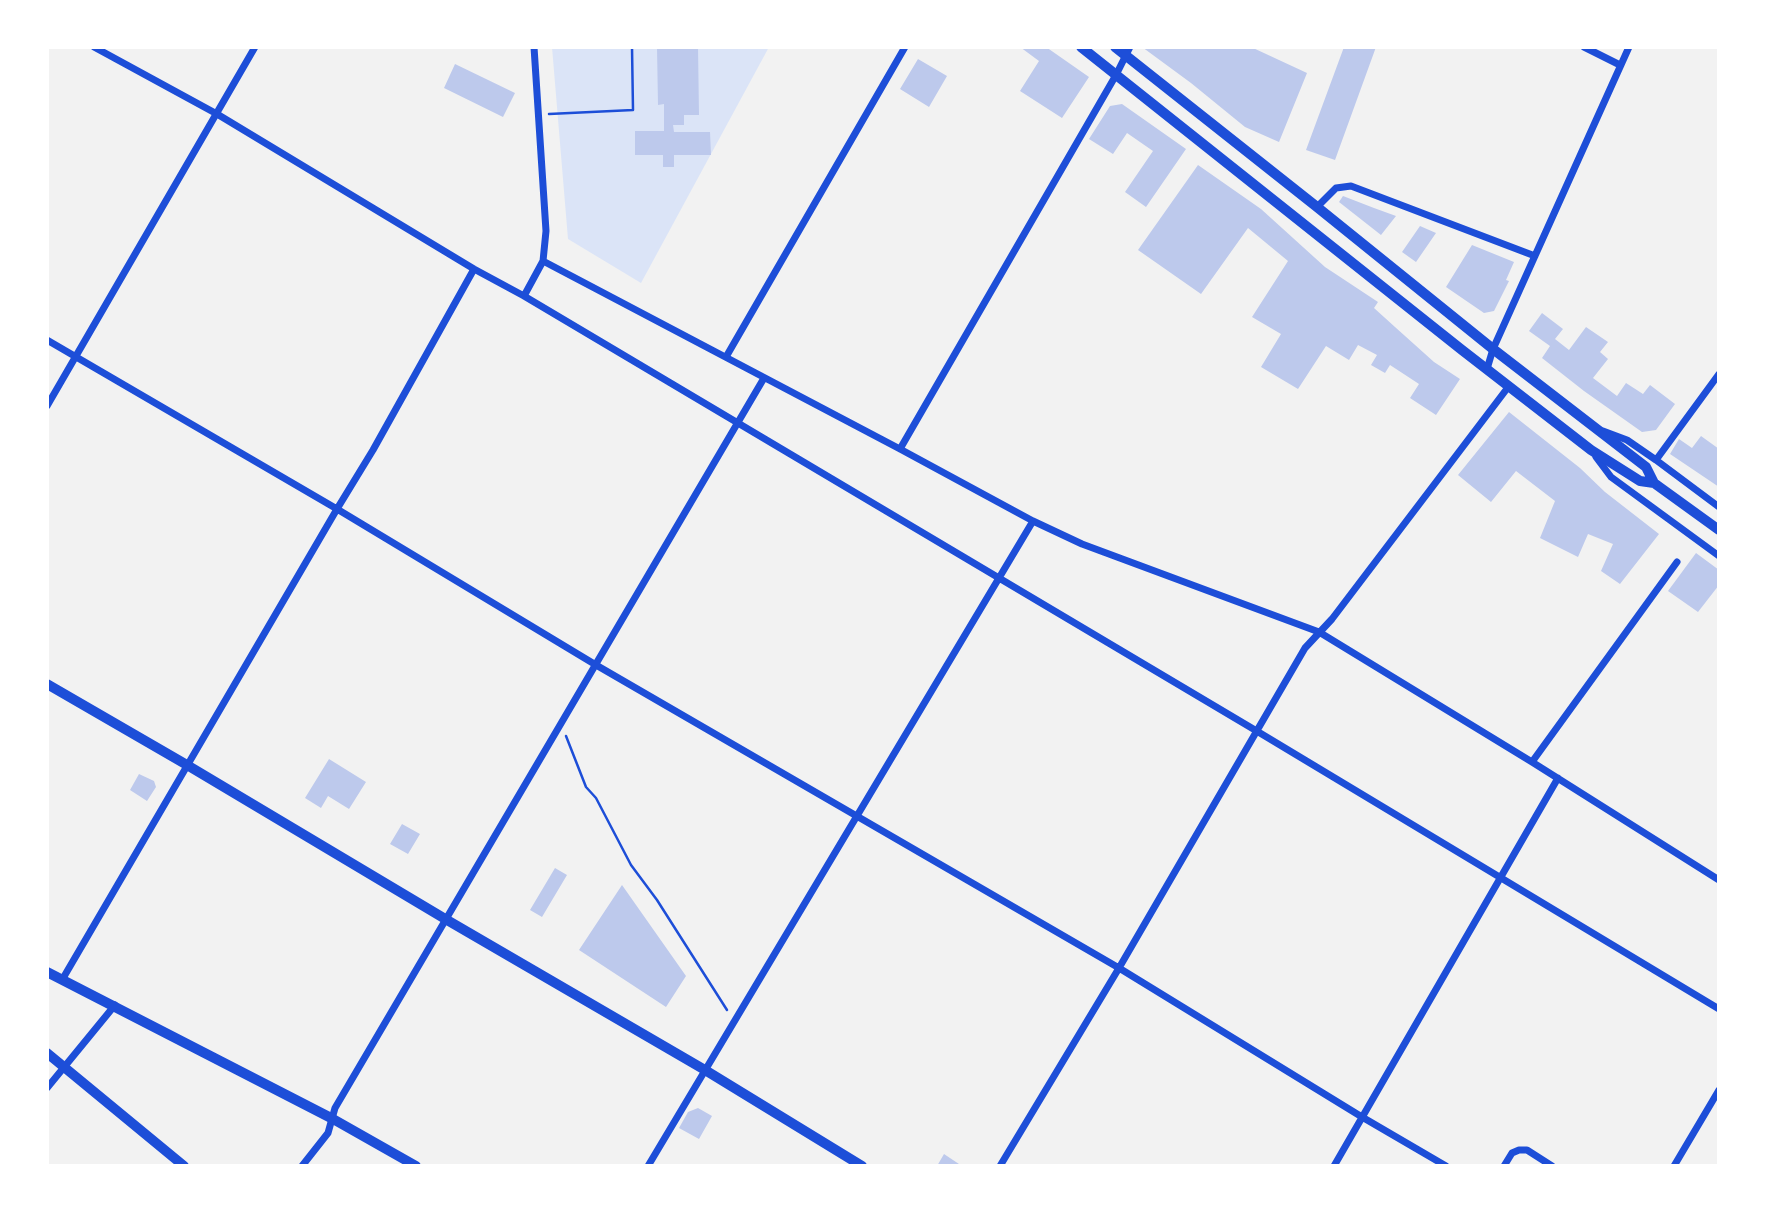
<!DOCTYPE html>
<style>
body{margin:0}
#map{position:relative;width:1766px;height:1213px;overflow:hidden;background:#f2f2f2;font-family:"Varela Round",sans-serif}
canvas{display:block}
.frame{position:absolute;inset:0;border:49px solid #fff;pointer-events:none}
</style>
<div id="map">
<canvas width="1766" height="1213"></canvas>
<div class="frame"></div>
</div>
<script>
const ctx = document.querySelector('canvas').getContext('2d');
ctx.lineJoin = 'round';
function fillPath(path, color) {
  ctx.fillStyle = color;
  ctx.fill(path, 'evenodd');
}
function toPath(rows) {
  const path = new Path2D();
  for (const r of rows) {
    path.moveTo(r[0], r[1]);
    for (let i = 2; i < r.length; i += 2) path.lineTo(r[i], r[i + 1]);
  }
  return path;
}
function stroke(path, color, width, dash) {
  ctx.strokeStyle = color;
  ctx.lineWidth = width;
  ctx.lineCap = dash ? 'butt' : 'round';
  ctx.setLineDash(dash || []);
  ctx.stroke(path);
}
fillPath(toPath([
 [552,47,769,47,641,283,568,239]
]), '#dbe4f7');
fillPath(toPath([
 [657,47,698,47,699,115,684,115,684,125,673,125,674,132,710,132,711,155,674,155,674,167,663,167,663,155,635,155,635,131,664,131,664,104,658,105],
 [1020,47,1046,47,1089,77,1062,118,1020,91,1039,61],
 [1142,47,1212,47,1214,49,1216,47,1251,47,1307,73,1279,142,1245,127,1191,83],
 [1344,47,1376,47,1335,160,1306,150],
 [918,59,947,76,929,107,900,89],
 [455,64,515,93,503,117,444,88],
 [1122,104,1186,149,1146,207,1125,192,1153,151,1127,133,1113,154,1089,139,1110,106],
 [1198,165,1261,209,1325,267,1378,302,1374,308,1395,327,1434,362,1460,379,1436,415,1410,398,1419,384,1390,365,1385,373,1371,365,1377,355,1358,345,1349,360,1326,346,1298,389,1261,367,1281,334,1252,317,1288,261,1248,228,1201,294,1138,250],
 [1343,196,1374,208,1396,216,1381,235,1339,202],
 [1420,226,1436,233,1416,262,1402,252],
 [1472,245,1514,262,1506,280,1509,281,1494,311,1484,313,1446,287],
 [1542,313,1563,329,1555,339,1569,350,1586,327,1608,342,1600,352,1608,359,1593,378,1617,396,1626,383,1643,394,1650,385,1675,404,1656,430,1642,432,1584,391,1542,358,1550,346,1529,331],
 [1509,412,1580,468,1605,492,1659,534,1620,584,1601,571,1613,544,1588,534,1578,557,1540,538,1555,501,1516,471,1491,502,1458,475],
 [1701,436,1719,449,1719,487,1670,454,1679,439,1692,448],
 [1696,553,1719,570,1719,585,1698,612,1668,591],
 [329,759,366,782,349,809,328,796,321,808,305,798],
 [139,774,154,781,156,787,147,801,130,790],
 [402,824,420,834,408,854,390,844],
 [555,868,567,875,542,917,530,910],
 [622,885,686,976,666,1007,579,950],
 [698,1108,712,1116,699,1139,679,1128,688,1112],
 [944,1154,962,1166,937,1166]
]), '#bdc9ec');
stroke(toPath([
 [549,114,633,110,632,47],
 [566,736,586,787,596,798,631,865,657,900,727,1010]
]), '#1d4ed8', 2.5);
stroke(toPath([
 [94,47,217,114,474,269,524,296,1255,730,1719,1009],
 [1584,47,1620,65],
 [1317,207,1336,188,1351,186,1535,256],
 [543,261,900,449,1033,521,1082,544,1319,632,1532,762,1719,880],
 [524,296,543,261,546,231,534,47],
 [47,340,337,509,596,665,1119,968,1362,1117,1446,1166],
 [726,357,905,47],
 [1487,369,1493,349,1629,47],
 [47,406,255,47],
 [1603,431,1627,440,1656,460,1719,507],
 [900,449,1116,75,1130,47],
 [1596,457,1611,477,1719,556],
 [1656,460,1719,374],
 [1532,762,1677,562],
 [62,980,337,509,373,450,474,269],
 [47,1088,115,1005],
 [302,1166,328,1133,335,1108,764,378],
 [648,1166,1033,521],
 [1000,1166,1119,968,1305,648,1332,619,1509,386],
 [1334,1166,1558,778],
 [1504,1166,1512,1153,1519,1150,1527,1150,1552,1166],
 [1674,1166,1719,1090]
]), '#1d4ed8', 7);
stroke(toPath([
 [47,684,187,765,447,920,705,1070,862,1166],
 [47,972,333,1119,416,1166],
 [47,1053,184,1166]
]), '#1d4ed8', 10);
stroke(toPath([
 [1081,47,1462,350,1591,450,1640,481,1654,483],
 [1115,47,1317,207,1493,349,1646,467,1654,483,1719,530]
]), '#1d4ed8', 10);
</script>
